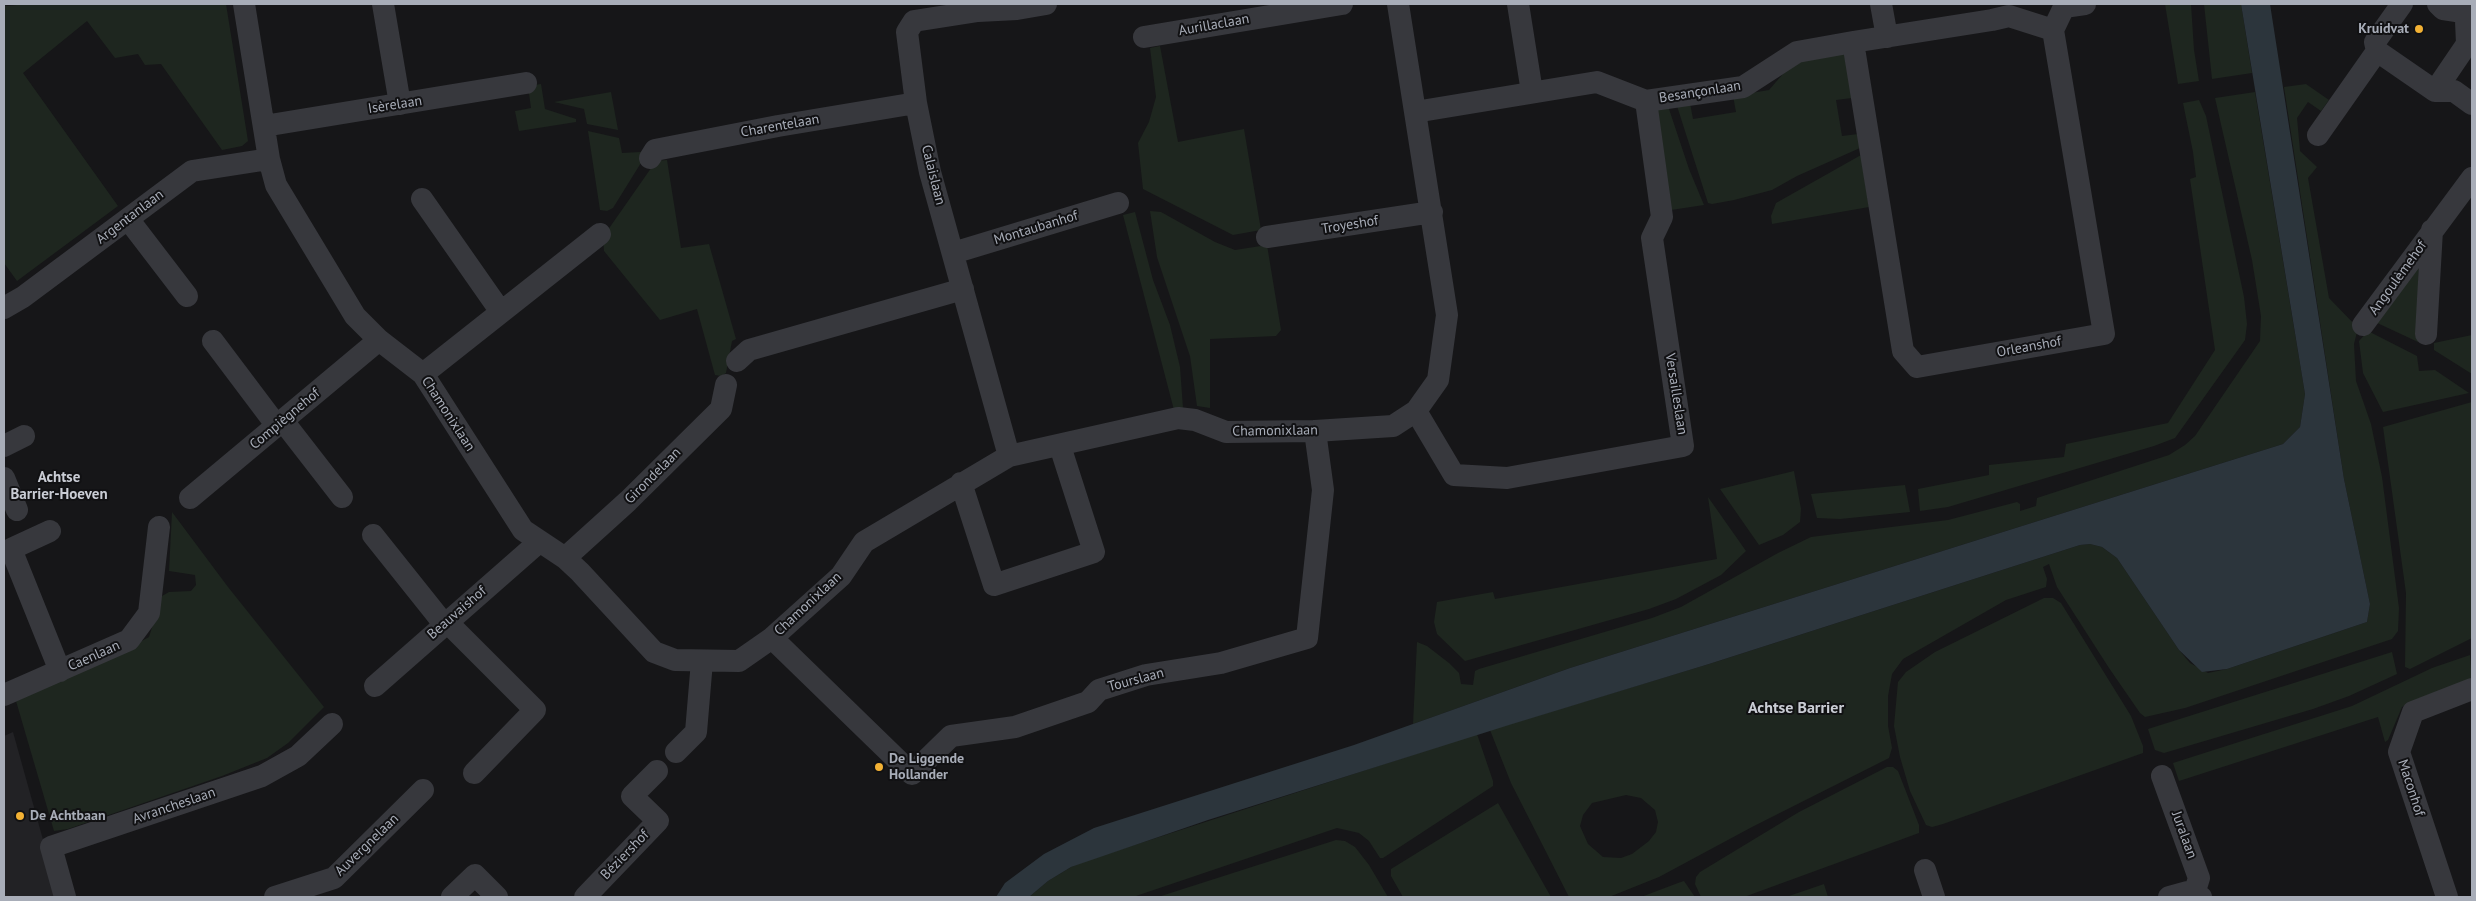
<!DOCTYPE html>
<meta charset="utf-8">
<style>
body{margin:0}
#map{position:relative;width:2476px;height:901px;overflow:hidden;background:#161618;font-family:"PT Sans",sans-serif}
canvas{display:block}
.frame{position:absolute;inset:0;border:5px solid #a8adb8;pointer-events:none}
</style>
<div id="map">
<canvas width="2476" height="901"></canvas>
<div class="frame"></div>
</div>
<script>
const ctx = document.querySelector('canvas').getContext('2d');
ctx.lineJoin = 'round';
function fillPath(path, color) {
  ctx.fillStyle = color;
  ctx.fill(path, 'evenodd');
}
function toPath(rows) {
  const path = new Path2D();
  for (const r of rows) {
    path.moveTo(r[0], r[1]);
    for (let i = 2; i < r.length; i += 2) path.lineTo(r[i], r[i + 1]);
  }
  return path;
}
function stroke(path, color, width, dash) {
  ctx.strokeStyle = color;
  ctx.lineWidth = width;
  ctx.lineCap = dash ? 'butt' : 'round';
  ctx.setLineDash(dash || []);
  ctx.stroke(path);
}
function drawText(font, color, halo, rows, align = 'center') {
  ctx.font = font + ' "PT Sans",sans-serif';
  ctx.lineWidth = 4;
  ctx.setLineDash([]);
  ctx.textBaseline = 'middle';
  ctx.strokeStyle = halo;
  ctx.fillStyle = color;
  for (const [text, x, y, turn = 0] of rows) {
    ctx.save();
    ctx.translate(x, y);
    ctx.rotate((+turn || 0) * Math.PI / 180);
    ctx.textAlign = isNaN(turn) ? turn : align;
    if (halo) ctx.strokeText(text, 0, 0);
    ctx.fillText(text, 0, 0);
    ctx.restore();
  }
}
fillPath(toPath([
 [13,732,59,897,4,897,4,736]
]), '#222225');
fillPath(toPath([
 [27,4,226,4,248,141,242,146,222,150,161,64,145,65,138,54,115,58,87,21,23,73,118,206,17,281,4,263,4,5,7,6],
 [2165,4,2191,4,2194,50,2199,81,2178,84],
 [2204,4,2241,4,2252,73,2212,79],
 [1160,46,1178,142,1244,129,1261,230,1233,235,1143,189,1138,143,1149,122,1156,97,1150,48],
 [1845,50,1852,98,1836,100,1842,136,1858,134,1860,148,1797,176,1772,190,1734,200,1712,204,1708,203,1677,106,1690,103,1693,119,1736,112,1733,96,1769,90,1795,60],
 [541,84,545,109,576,119,576,122,519,131,515,111,531,108,528,86],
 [2306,84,2329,100,2321,111,2308,102,2297,118,2300,151,2317,167,2308,178,2329,298,2358,328,2354,344,2356,381,2371,424,2382,477,2399,608,2398,631,2392,639,2185,708,2145,717,2140,713,2109,668,2057,587,2049,564,2043,567,2047,579,2046,587,2006,600,1903,659,1892,674,1888,696,1888,726,1892,748,1889,758,1752,827,1659,877,1609,897,1569,897,1511,783,1490,730,1709,664,2080,545,2090,544,2102,547,2117,558,2179,650,2190,663,2208,673,2227,669,2367,622,2370,604,2344,479,2284,87],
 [1626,795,1641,798,1655,810,1658,822,1656,832,1649,841,1632,854,1621,858,1603,857,1588,844,1580,826,1583,815,1592,803],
 [611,92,618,130,587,124,584,109,554,102],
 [2255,92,2305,394,2300,427,2283,444,1570,668,1413,724,1417,642,1427,646,1449,663,1459,673,1461,684,1473,685,1475,671,1479,669,1652,618,1681,607,1778,553,1811,537,1948,520,2017,502,2020,504,2020,511,2036,506,2037,498,2169,455,2185,445,2195,436,2260,341,2261,316,2252,260,2215,98],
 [2199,100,2206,116,2244,297,2247,324,2245,340,2175,438,2154,446,1948,507,1920,511,1918,489,1989,475,1989,465,2064,457,2066,444,2168,423,2215,350,2190,179,2196,177,2193,152,2183,103],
 [1668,106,1689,169,1704,205,1671,210,1658,118,1658,108],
 [588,131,619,138,622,153,641,152,644,158,613,208,607,211,600,210],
 [1861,155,1869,207,1772,224,1771,216,1776,203],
 [667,160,681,248,709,244,736,339,732,341,726,373,721,376,715,375,697,309,660,320,604,251,603,237,656,161],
 [1150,211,1161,212,1215,242,1235,250,1267,245,1281,330,1276,336,1210,339,1210,408,1197,406,1190,356,1157,257],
 [1135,212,1153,280,1170,325,1180,367,1183,408,1174,410,1123,215],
 [2419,260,2418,342,2373,321],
 [2368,331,2417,356,2419,371,2435,370,2469,393,2383,412,2363,373,2359,341],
 [2472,335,2472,374,2434,350,2434,343],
 [2472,402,2472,638,2410,669,2405,667,2406,593,2383,427],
 [1794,471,1801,509,1800,522,1783,535,1759,545,1720,489],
 [1905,485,1910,512,1840,519,1817,518,1811,494],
 [1708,497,1746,551,1721,575,1676,599,1649,609,1465,661,1437,634,1434,622,1437,602,1493,592,1495,599,1717,559],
 [172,512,228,587,324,707,288,743,267,758,222,776,68,829,54,831,16,701,113,657,149,637,162,596,169,592,191,591,196,585,195,575,169,571],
 [2044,598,2053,598,2061,603,2131,716,2143,746,2143,753,1943,824,1932,827,1926,825,1910,791,1900,757,1894,726,1898,682,1906,672,1935,652],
 [2392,652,2397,674,2349,696,2313,709,2164,753,2155,750,2148,729],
 [2470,655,2472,681,2418,699,2402,707,2388,740,2385,742,2378,717,2179,781,2173,763,2352,706,2432,668],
 [1477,734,1493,781,1493,786,1383,858,1380,858,1369,841,1359,833,1337,828,1133,897,1029,897,1048,881,1071,867,1085,861],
 [1887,767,1893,767,1898,771,1919,825,1919,833,1744,897,1701,897,1695,884,1696,877,1700,872,1799,812],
 [1498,803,1551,897,1403,897,1391,876,1391,869],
 [1336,840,1345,841,1355,847,1369,865,1388,897,1158,897],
 [1684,881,1695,897,1641,897,1678,883],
 [1824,884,1828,897,1786,897]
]), '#1e261f');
fillPath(toPath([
 [2241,4,2270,4,2344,479,2370,604,2367,622,2227,669,2202,672,2179,650,2117,558,2102,547,2090,544,2080,545,1709,664,1509,725,1208,820,1071,867,1048,881,1029,897,996,897,1005,883,1044,854,1094,828,1354,745,1570,668,2283,444,2300,427,2305,394]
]), '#2c353c');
stroke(toPath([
 [244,4,269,159,276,185,355,316,379,340,423,374,523,530,565,558,580,572,654,652,675,660,739,661,772,638,841,576,864,542,1009,456,1178,418,1195,420,1226,432,1315,431,1393,426,1416,411,1438,380,1447,315,1398,4],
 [383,4,400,104],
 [1518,4,1532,92],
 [1881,4,1887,37],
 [2053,30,2064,7,2085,4],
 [1144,37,1342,4],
 [2377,51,2435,91,2454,91,2472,104],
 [2435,91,2467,44,2466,21,2463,12,2443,9,2438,4],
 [1415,112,1597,82,1646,101,1743,87,1797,52,1853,42,1992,20,2009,16,2053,30,2104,334,1917,367,1903,351,1853,42],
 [264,126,526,83],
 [2318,135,2377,51,2375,42,2402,4],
 [650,158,655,150,778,126,916,103],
 [422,199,501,312],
 [128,219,187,296],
 [1267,237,1432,212],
 [953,253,1118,203],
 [4,308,23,297,192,171,269,159],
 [2363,325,2472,178],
 [2426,334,2432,230],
 [213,341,277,426],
 [737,361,749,350,963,289],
 [423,374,600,234],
 [1416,411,1454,475,1507,478,1683,446,1652,238,1662,217,1646,101],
 [283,421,342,497],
 [4,446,24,436],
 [1009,456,930,172,916,103,907,32,914,21,978,11,1017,9,1046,4],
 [4,478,17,510],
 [961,483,994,585,1094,552,1060,446],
 [190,498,379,340],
 [50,531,11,549,60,671],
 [373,535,444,624],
 [565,558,628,501,721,409,726,385],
 [447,622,535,710,474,773],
 [772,638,912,774,951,736,1015,727,1088,702,1099,690,1146,675,1221,663,1307,638,1323,490,1315,431],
 [375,686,539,542],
 [4,695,129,640,149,613,159,527],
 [676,752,696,732,702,661],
 [2162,776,2199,878,2194,894],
 [1925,870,1934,897],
 [65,897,51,847,262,776,298,756,332,724],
 [275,897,334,878,423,790],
 [452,897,475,875,497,897],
 [585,897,658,821,632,796,657,771],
 [2169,897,2187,892,2201,897],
 [2447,897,2399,752,2413,712,2472,689]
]), '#37383d', 22);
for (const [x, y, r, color] of [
 [2419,29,5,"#f2b134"],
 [879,767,5,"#f2b134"],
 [20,816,5,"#f2b134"]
]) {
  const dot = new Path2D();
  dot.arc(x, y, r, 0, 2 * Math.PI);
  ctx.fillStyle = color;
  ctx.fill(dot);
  stroke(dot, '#111113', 2);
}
drawText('14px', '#a8adb8', '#111113', [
 ["Aurillaclaan",1214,25,-10],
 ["Besançonlaan",1700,92,-9],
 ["Isèrelaan",395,105,-9],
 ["Charentelaan",780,126,-10],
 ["Calaislaan",933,175,76],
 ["Argentanlaan",130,217,-37],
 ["Troyeshof",1350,225,-9],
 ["Montaubanhof",1036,228,-17],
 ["Angoulèmehof",2398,278,-54],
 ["Orleanshof",2029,347,-10],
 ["Versailleslaan",1676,394,81],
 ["Chamonixlaan",448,414,57],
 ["Compiègnehof",285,419,-40],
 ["Chamonixlaan",1275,431,-1],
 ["Girondelaan",653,476,-45],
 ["Chamonixlaan",808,604,-43],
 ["Beauvaishof",457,613,-41],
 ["Caenlaan",94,656,-24],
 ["Tourslaan",1136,680,-15],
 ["Maconhof",2411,788,72],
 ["Avrancheslaan",174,806,-19],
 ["Juralaan",2184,835,70],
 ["Auvergnelaan",367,845,-44],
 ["Béziershof",625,855,-46]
]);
drawText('bold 14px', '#a8adb8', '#111113', [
 ["Kruidvat",2409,29,"right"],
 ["De Liggende",889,759],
 ["Hollander",889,775],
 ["De Achtbaan",30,816]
], 'left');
drawText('bold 15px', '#c9ccd4', '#111113', [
 ["Achtse",59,478],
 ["Barrier-Hoeven",59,495]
]);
drawText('bold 16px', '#c9ccd4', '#111113', [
 ["Achtse Barrier",1796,708]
]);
</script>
